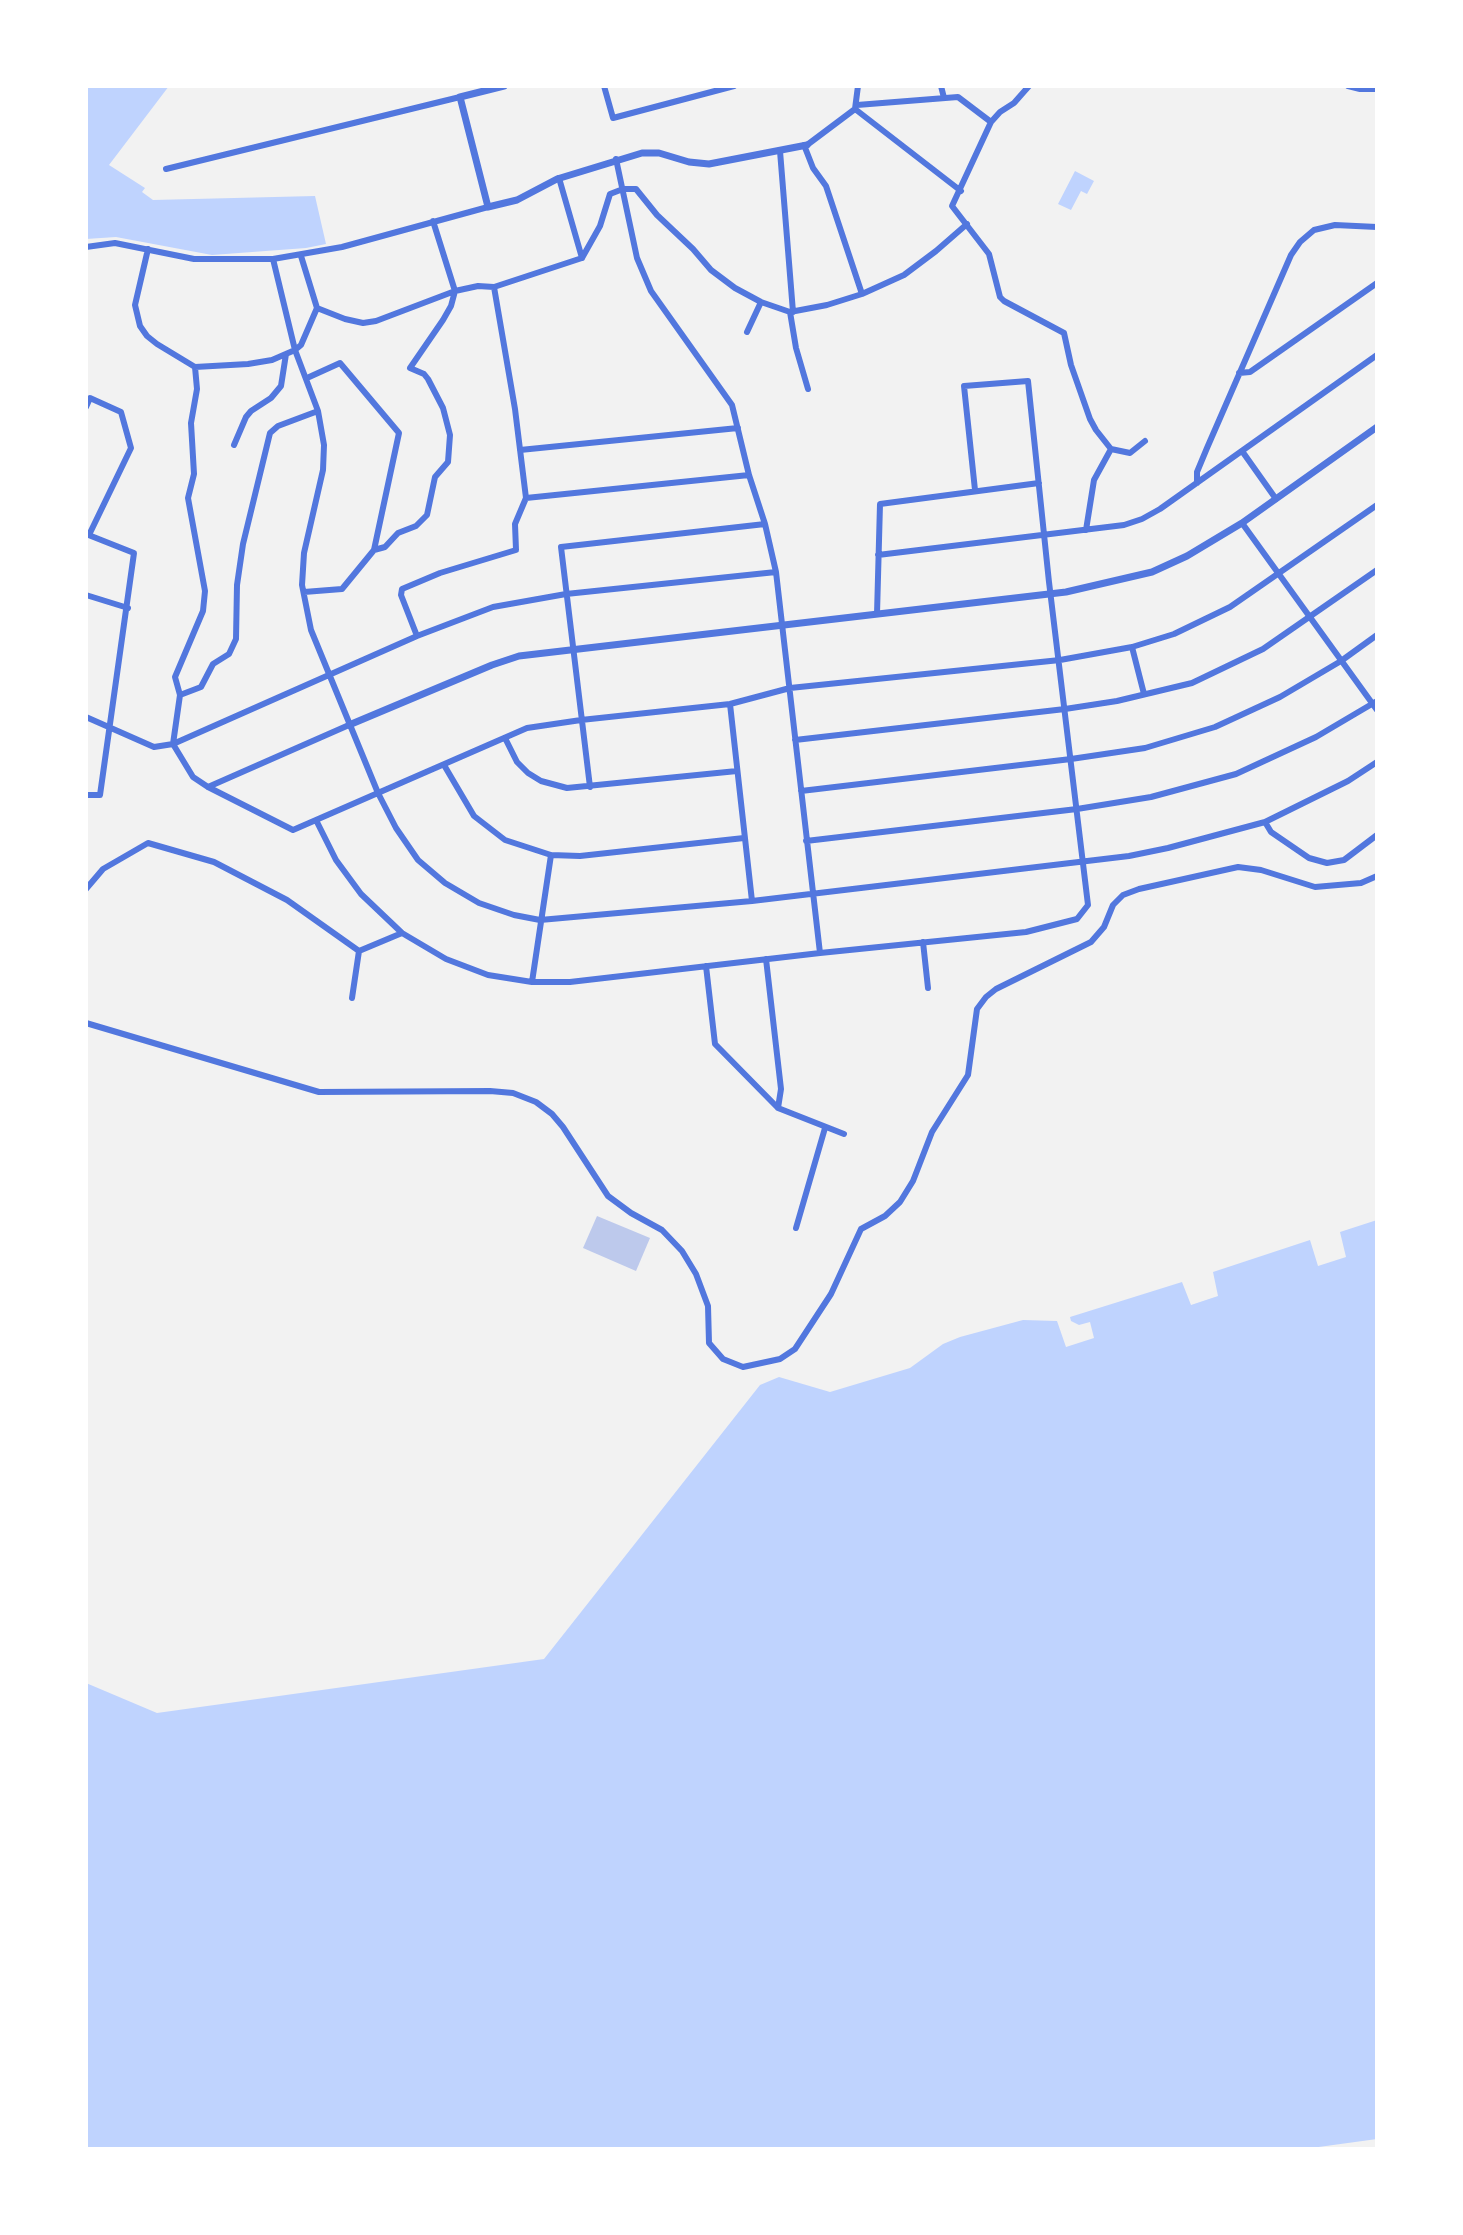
<!DOCTYPE html>
<style>
body{margin:0}
#map{position:relative;width:1463px;height:2235px;overflow:hidden;background:#f2f2f2;font-family:"Exo 2",sans-serif}
canvas{display:block}
.frame{position:absolute;inset:0;border:88px solid #fff;pointer-events:none}
</style>
<div id="map">
<canvas width="1463" height="2235"></canvas>
<div class="frame"></div>
</div>
<script>
const ctx = document.querySelector('canvas').getContext('2d');
ctx.lineJoin = 'round';
function fillPath(path, color) {
  ctx.fillStyle = color;
  ctx.fill(path, 'evenodd');
}
function toPath(rows) {
  const path = new Path2D();
  for (const r of rows) {
    path.moveTo(r[0], r[1]);
    for (let i = 2; i < r.length; i += 2) path.lineTo(r[i], r[i + 1]);
  }
  return path;
}
function stroke(path, color, width, dash) {
  ctx.strokeStyle = color;
  ctx.lineWidth = width;
  ctx.lineCap = dash ? 'butt' : 'round';
  ctx.setLineDash(dash || []);
  ctx.stroke(path);
}
fillPath(toPath([
 [86,86,169,86,109,165,145,188,142,192,153,200,315,196,326,244,306,248,212,255,116,237,86,239],
 [1075,171,1094,181,1087,194,1081,191,1071,210,1058,204],
 [1377,1220,1377,2139,1304,2149,86,2149,86,1683,157,1713,544,1659,760,1385,779,1377,830,1392,910,1368,943,1344,960,1337,1023,1320,1057,1321,1066,1347,1094,1338,1090,1322,1079,1325,1071,1321,1070,1317,1182,1282,1191,1305,1218,1296,1213,1272,1310,1240,1318,1266,1346,1257,1340,1232]
]), '#bfd3fe');
fillPath(toPath([
 [597,1216,650,1238,636,1271,583,1248]
]), '#bdc9ec');
stroke(toPath([
 [604,86,613,118,734,86],
 [941,86,944,98],
 [1029,86,1014,103,1000,112,991,122,952,206,989,254,1000,297,1004,301,1064,333,1071,365,1090,419,1096,430,1111,449],
 [1348,86,1360,89,1377,89],
 [857,105,958,97,991,122],
 [855,109,961,191],
 [804,145,813,168,826,186,862,294],
 [807,145,855,109,858,86],
 [780,151,793,312],
 [616,159,637,258,651,291,732,405,749,475,765,524,776,572,820,953],
 [166,169,460,97],
 [559,178,582,258],
 [86,247,115,243,194,259,273,259,342,247,488,207],
 [148,249,135,305,140,326,147,336,157,344,195,367,248,364,272,360,295,350,301,345,317,308],
 [301,256,317,308,345,319,363,323,376,321,455,291,478,286,494,287,582,258,600,226,610,194,623,189,636,189,657,215,693,249,711,270,735,288,761,302,790,312,827,305,862,294,904,275,936,251,967,224],
 [273,259,295,350,318,411,324,445,323,470,304,553,302,585,311,630,378,793,396,828,418,860,445,883,479,903,514,915,540,920,752,901,1129,856,1168,848,1265,822,1348,781,1377,762],
 [790,312,796,348,808,389],
 [747,332,761,302],
 [1239,373,1250,372,1377,283],
 [86,407,90,398,121,412,131,448,89,535],
 [318,411,278,426,270,433,243,544,237,585,236,639,229,654,213,664,201,687,180,695,173,744,193,777,208,787,293,830,527,728,581,720,730,704,790,688,1060,660,1132,647,1174,634,1230,607,1377,505],
 [234,445,246,417,251,411,271,398,281,386,286,354],
 [520,450,738,428],
 [1242,451,1276,499],
 [1197,483,1197,472,1207,448,1291,255,1300,242,1314,230,1335,225,1377,227],
 [526,498,749,475],
 [1242,523,1377,710],
 [1086,530,1094,480,1111,449,1130,453,1145,441],
 [86,534,134,553,100,795,86,795],
 [374,550,385,547,398,533,416,526,427,515,435,477,448,462,450,435,443,408,428,379,424,374,410,368,443,320,451,306,455,291,433,221],
 [878,555,1124,525,1142,519,1160,509,1377,355],
 [304,592,342,589,374,550,399,433,340,363,307,378],
 [86,595,128,608],
 [877,614,880,504,1039,483],
 [417,636,401,595,402,589,440,573,516,550,515,524,526,498,515,409,494,287],
 [1132,647,1144,694],
 [180,695,175,677,203,611,205,591,188,498,194,474,191,423,197,389,195,367],
 [730,704,752,901],
 [86,717,154,747,173,744,417,636,493,607,566,594,776,572],
 [505,738,517,762,528,773,541,781,567,788,737,771],
 [795,740,1065,709,1117,701,1192,683,1263,649,1377,570],
 [444,765,474,816,505,840,551,855,580,856,744,838],
 [208,787,349,725],
 [590,787,561,547,765,524],
 [801,791,1071,759,1145,748,1215,727,1280,697,1341,661,1377,635],
 [316,820,336,860,361,894,402,933,446,959,488,975,532,982,570,982,820,953,1026,932,1077,919,1088,905,1049,582,1028,381,964,386,975,490],
 [1265,822,1271,832,1309,858,1327,863,1344,860,1377,835],
 [806,841,1077,809,1151,797,1236,774,1316,737,1377,701],
 [86,889,103,869,148,843,214,862,287,900,359,951,402,933],
 [923,942,928,988],
 [766,959,781,1089,778,1108],
 [706,966,715,1044,778,1108,844,1134],
 [532,982,551,855],
 [352,998,359,951],
 [86,1023,319,1092,490,1091,513,1093,536,1102,552,1114,563,1127,608,1196,631,1213,662,1230,682,1251,696,1274,708,1306,709,1343,723,1359,743,1367,780,1359,795,1349,831,1294,861,1229,885,1216,900,1202,913,1181,932,1132,968,1075,977,1009,986,997,996,989,1091,942,1104,927,1113,905,1123,895,1139,889,1238,867,1261,870,1315,887,1361,883,1377,876],
 [796,1228,825,1128]
]), '#5277de', 6);
stroke(toPath([
 [504,86,460,97,488,207,517,200,557,179,642,153,659,153,689,162,709,164,807,145],
 [349,725,492,665,519,656,1066,592,1152,572,1187,556,1242,523,1377,427]
]), '#5277de', 7);
</script>
